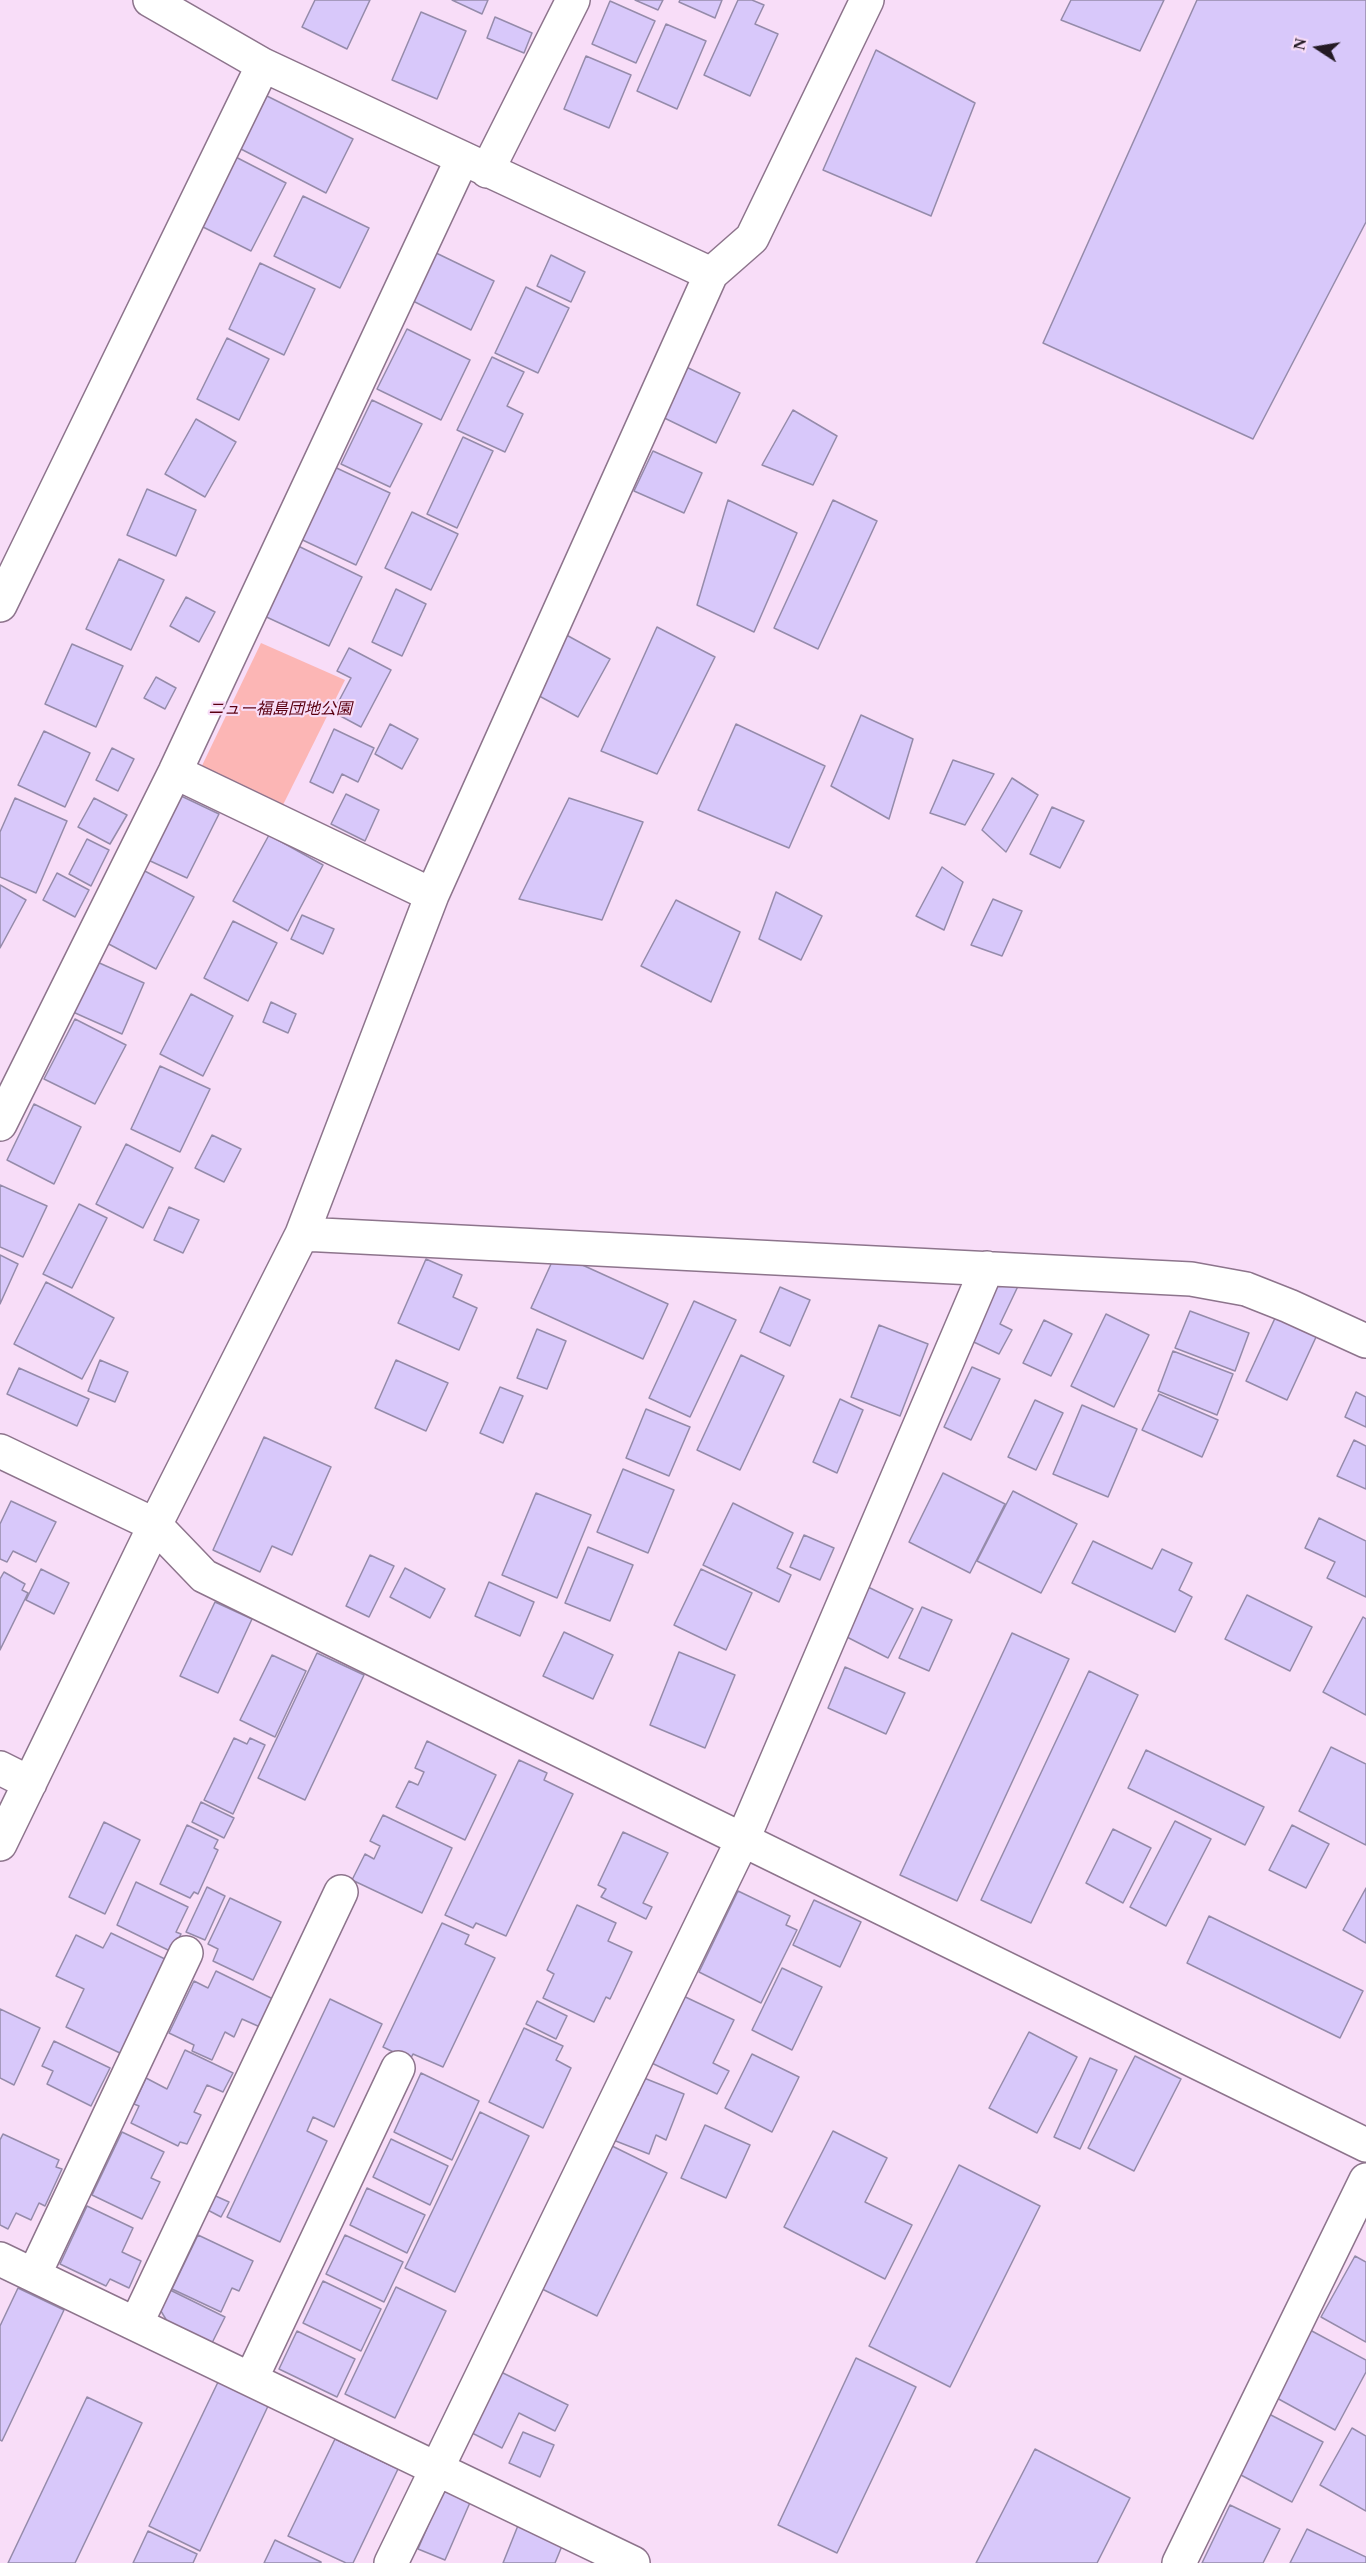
<!DOCTYPE html>
<meta charset="utf-8">
<style>
body{margin:0}
#map{position:relative;width:1366px;height:2563px;overflow:hidden;background:#f8ddf8;font-family:Georgia,serif}
canvas{display:block}
.north{position:absolute;left:1288px;top:18px;width:60px;height:60px;-webkit-text-stroke:4px #f8ddf8;paint-order:stroke;rotate:282deg;font-size:16px;font-weight:700;line-height:24px;text-align:center;color:#241a24}
.north::after{content:'';display:block;margin:auto;width:21px;height:27px;background:#241a24;clip-path:polygon(50% 0,100% 100%,50% 72%,0 100%)}
</style>
<div id="map">
<canvas width="1366" height="2563"></canvas>
<div class="north">N</div>
</div>
<script>
const ctx = document.querySelector('canvas').getContext('2d');
ctx.lineJoin = 'round';
function fillPath(path, color) {
  ctx.fillStyle = color;
  ctx.fill(path, 'evenodd');
}
function toPath(rows) {
  const path = new Path2D();
  for (const r of rows) {
    path.moveTo(r[0], r[1]);
    for (let i = 2; i < r.length; i += 2) path.lineTo(r[i], r[i + 1]);
  }
  return path;
}
function stroke(path, color, width, dash) {
  ctx.strokeStyle = color;
  ctx.lineWidth = width;
  ctx.lineCap = dash ? 'butt' : 'round';
  ctx.setLineDash(dash || []);
  ctx.stroke(path);
}
function drawText(font, color, halo, rows, align = 'center') {
  ctx.font = font + ' Georgia,"Noto Sans JP",serif';
  ctx.lineWidth = 4.5;
  ctx.setLineDash([]);
  ctx.textBaseline = 'middle';
  ctx.strokeStyle = halo;
  ctx.fillStyle = color;
  for (const [text, x, y, turn = 0] of rows) {
    ctx.save();
    ctx.translate(x, y);
    ctx.rotate((+turn || 0) * Math.PI / 180);
    ctx.textAlign = isNaN(turn) ? turn : align;
    if (halo) ctx.strokeText(text, 0, 0);
    ctx.fillText(text, 0, 0);
    ctx.restore();
  }
}
fillPath(toPath([
 [261,643,345,680,279,813,197,776]
]), '#fcb6b5');
const building = toPath([
 [315,0,370,0,347,49,302,27,315,0],
 [452,0,488,0,482,14,452,0],
 [635,0,663,0,658,10,635,0],
 [680,0,722,0,715,18,679,2,680,0],
 [738,0,752,0,764,5,755,24,778,34,750,96,704,75,738,0],
 [1071,0,1164,0,1140,51,1061,20,1071,0],
 [1197,0,1366,0,1366,222,1253,439,1043,343,1197,0],
 [610,1,655,21,636,63,592,44,610,1],
 [421,12,466,31,437,99,392,80,421,12],
 [495,17,532,33,524,53,487,38,495,17],
 [666,24,706,41,677,109,637,91,666,24],
 [876,50,975,103,931,216,823,170,876,50],
 [586,56,631,75,609,128,564,109,586,56],
 [265,95,353,139,326,193,239,148,265,95],
 [228,153,286,183,251,251,193,222,228,153],
 [303,196,369,228,340,288,274,256,303,196],
 [432,251,494,281,471,330,409,299,432,251],
 [551,255,585,272,571,302,537,286,551,255],
 [260,263,315,289,284,355,229,329,260,263],
 [526,287,569,308,538,373,495,353,526,287],
 [407,329,470,360,441,420,377,389,407,329],
 [227,338,269,359,239,420,197,399,227,338],
 [492,357,524,372,507,406,523,414,505,452,457,430,492,357],
 [678,363,740,393,716,443,654,413,678,363],
 [372,400,422,424,390,487,341,464,372,400],
 [793,410,837,436,813,485,762,465,793,410],
 [196,419,236,442,205,497,165,474,196,419],
 [463,437,493,451,457,528,427,514,463,437],
 [653,451,702,473,684,513,634,491,653,451],
 [328,464,390,493,356,565,294,536,328,464],
 [147,489,196,510,176,556,127,535,147,489],
 [728,500,797,533,754,632,697,605,728,500],
 [833,500,877,521,818,649,774,628,833,500],
 [412,512,458,534,431,590,385,568,412,512],
 [294,544,362,577,329,646,260,614,294,544],
 [119,559,164,580,131,650,86,629,119,559],
 [396,589,426,604,402,656,372,642,396,589],
 [186,597,215,612,199,642,170,626,186,597],
 [657,627,715,657,657,774,601,751,657,627],
 [561,632,610,659,578,717,530,691,561,632],
 [72,644,123,666,96,727,45,704,72,644],
 [349,648,391,670,361,727,333,712,351,678,337,671,349,648],
 [156,677,176,688,165,709,144,698,156,677],
 [861,715,913,739,889,819,831,786,861,715],
 [390,724,418,739,402,769,375,754,390,724],
 [736,724,825,766,789,848,698,810,736,724],
 [334,729,374,748,358,782,342,774,333,793,310,782,334,729],
 [44,731,90,753,65,807,18,785,44,731],
 [112,748,134,759,118,791,96,780,112,748],
 [953,760,994,774,965,825,930,813,953,760],
 [1012,778,1038,795,1006,852,982,830,1012,778],
 [177,794,219,814,187,878,146,859,177,794],
 [346,794,379,810,365,841,331,824,346,794],
 [15,798,67,821,36,893,0,877,0,832,15,798],
 [94,798,127,815,110,844,78,827,94,798],
 [569,798,643,822,602,920,519,899,569,798],
 [1052,807,1084,821,1060,868,1030,854,1052,807],
 [269,835,323,865,288,931,233,901,269,835],
 [87,839,109,850,91,886,69,874,87,839],
 [942,867,963,882,944,930,916,916,942,867],
 [141,869,194,897,156,969,103,941,141,869],
 [57,873,89,890,75,917,43,900,57,873],
 [0,885,26,900,0,948,0,885],
 [776,892,822,916,801,960,759,939,776,892],
 [993,899,1022,911,1002,956,971,945,993,899],
 [676,900,740,932,711,1002,641,966,676,900],
 [302,915,334,929,323,954,291,939,302,915],
 [233,921,277,943,248,1001,204,978,233,921],
 [95,961,144,983,122,1034,73,1012,95,961],
 [191,994,233,1016,203,1076,160,1054,191,994],
 [271,1002,296,1014,288,1033,263,1022,271,1002],
 [75,1019,126,1045,95,1104,44,1079,75,1019],
 [160,1066,210,1089,180,1152,131,1129,160,1066],
 [34,1104,81,1127,54,1184,7,1160,34,1104],
 [212,1135,241,1149,224,1182,195,1168,212,1135],
 [126,1144,173,1168,143,1228,96,1204,126,1144],
 [0,1185,47,1206,23,1257,0,1247,0,1185],
 [79,1204,107,1218,72,1288,43,1274,79,1204],
 [169,1207,199,1220,183,1253,154,1240,169,1207],
 [556,1253,668,1304,643,1359,531,1308,556,1253],
 [0,1255,18,1264,0,1304,0,1255],
 [426,1259,462,1275,453,1297,477,1308,459,1350,398,1323,426,1259],
 [1002,1273,1020,1282,1000,1324,1012,1330,999,1354,959,1335,1002,1273],
 [46,1282,114,1318,82,1379,14,1344,46,1282],
 [780,1287,810,1300,790,1346,760,1332,780,1287],
 [694,1301,736,1320,690,1417,649,1398,694,1301],
 [1190,1311,1249,1333,1235,1371,1175,1348,1190,1311],
 [1106,1314,1149,1335,1114,1407,1071,1386,1106,1314],
 [1276,1316,1317,1335,1287,1400,1246,1381,1276,1316],
 [1044,1320,1072,1334,1051,1376,1023,1363,1044,1320],
 [879,1325,928,1344,900,1416,851,1397,879,1325],
 [537,1329,566,1341,547,1389,517,1378,537,1329],
 [1173,1351,1233,1374,1217,1415,1158,1391,1173,1351],
 [741,1355,784,1376,740,1470,697,1450,741,1355],
 [100,1360,128,1372,115,1402,88,1391,100,1360],
 [396,1360,448,1383,426,1431,375,1408,396,1360],
 [972,1367,1000,1379,971,1440,944,1427,972,1367],
 [19,1368,89,1399,77,1426,7,1394,19,1368],
 [500,1387,523,1396,503,1443,480,1433,500,1387],
 [1356,1392,1366,1397,1366,1427,1345,1417,1356,1392],
 [1159,1394,1218,1420,1202,1457,1142,1430,1159,1394],
 [840,1399,863,1410,837,1473,813,1462,840,1399],
 [1035,1400,1063,1413,1036,1470,1008,1457,1035,1400],
 [1082,1405,1137,1429,1108,1497,1053,1474,1082,1405],
 [646,1409,690,1427,669,1476,626,1458,646,1409],
 [264,1437,331,1467,292,1555,272,1546,260,1572,213,1550,264,1437],
 [1354,1440,1366,1446,1366,1489,1337,1476,1354,1440],
 [623,1469,674,1490,648,1553,597,1532,623,1469],
 [943,1473,1005,1504,970,1573,909,1542,943,1473],
 [1013,1491,1077,1524,1041,1593,977,1561,1013,1491],
 [536,1493,591,1515,557,1598,502,1575,536,1493],
 [11,1501,56,1522,36,1562,13,1551,7,1562,0,1559,0,1524,11,1501],
 [733,1503,793,1533,777,1568,791,1575,779,1602,703,1565,733,1503],
 [1319,1518,1366,1541,1366,1597,1327,1578,1335,1562,1305,1548,1319,1518],
 [804,1535,834,1548,820,1580,790,1567,804,1535],
 [1093,1541,1152,1569,1162,1549,1192,1563,1179,1590,1192,1597,1175,1632,1072,1583,1093,1541],
 [588,1547,633,1565,610,1621,565,1603,588,1547],
 [370,1555,394,1566,369,1617,346,1606,370,1555],
 [405,1568,445,1589,430,1618,390,1597,405,1568],
 [41,1569,69,1583,54,1614,26,1600,41,1569],
 [701,1569,752,1593,726,1650,674,1625,701,1569],
 [4,1572,25,1584,22,1590,28,1593,0,1650,0,1579,4,1572],
 [489,1582,534,1602,520,1636,475,1616,489,1582],
 [864,1585,913,1609,888,1658,841,1634,864,1585],
 [1247,1595,1312,1627,1290,1671,1225,1639,1247,1595],
 [215,1602,252,1619,218,1693,180,1676,215,1602],
 [922,1607,952,1620,929,1671,899,1658,922,1607],
 [1363,1617,1366,1619,1366,1715,1323,1692,1363,1617],
 [564,1632,613,1655,593,1699,543,1676,564,1632],
 [1012,1633,1069,1659,957,1901,900,1875,1012,1633],
 [679,1652,735,1675,705,1748,650,1725,679,1652],
 [317,1653,364,1675,305,1800,258,1778,317,1653],
 [272,1655,306,1671,275,1737,240,1720,272,1655],
 [845,1667,905,1693,886,1734,828,1708,845,1667],
 [1089,1671,1138,1695,1031,1923,981,1900,1089,1671],
 [234,1738,247,1744,250,1738,265,1745,233,1814,204,1800,234,1738],
 [427,1741,496,1775,465,1840,396,1807,409,1781,418,1785,424,1772,415,1768,427,1741],
 [1331,1747,1366,1764,1366,1845,1299,1811,1331,1747],
 [1146,1750,1264,1807,1245,1845,1128,1788,1146,1750],
 [519,1760,547,1773,544,1780,573,1794,506,1936,476,1923,473,1928,445,1915,519,1760],
 [201,1802,234,1818,224,1838,192,1822,201,1802],
 [383,1815,452,1848,422,1913,352,1880,365,1854,374,1859,380,1846,370,1841,383,1815],
 [1175,1821,1211,1839,1166,1926,1130,1907,1175,1821],
 [104,1822,140,1840,105,1914,69,1897,104,1822],
 [187,1825,218,1840,214,1848,218,1850,198,1894,194,1892,190,1898,160,1884,187,1825],
 [1292,1825,1329,1844,1306,1888,1269,1870,1292,1825],
 [1113,1829,1151,1848,1123,1903,1086,1883,1113,1829],
 [623,1832,668,1853,643,1903,652,1907,646,1919,601,1897,606,1889,598,1885,623,1832],
 [136,1882,188,1907,176,1932,181,1934,172,1952,117,1925,136,1882],
 [207,1887,225,1896,205,1940,186,1932,207,1887],
 [1366,1888,1366,1943,1343,1930,1366,1888],
 [738,1891,790,1916,786,1925,797,1930,761,2003,699,1972,738,1891],
 [230,1898,281,1922,253,1980,213,1961,218,1949,208,1944,230,1898],
 [814,1900,861,1922,840,1967,793,1945,814,1900],
 [577,1905,616,1923,608,1941,632,1952,610,1999,606,1997,594,2022,543,1998,554,1974,547,1970,577,1905],
 [1209,1916,1363,1991,1340,2038,1187,1963,1209,1916],
 [442,1923,469,1935,465,1944,495,1958,443,2067,413,2054,410,2060,383,2047,442,1923],
 [111,1933,167,1960,122,2054,66,2027,84,1989,56,1976,76,1935,103,1948,111,1933],
 [782,1968,822,1987,792,2050,752,2030,782,1968],
 [216,1971,273,1999,260,2027,242,2019,234,2037,225,2032,212,2060,192,2051,194,2045,169,2033,194,1981,208,1988,216,1971],
 [677,1993,734,2020,713,2063,729,2071,717,2094,639,2057,677,1993],
 [330,1999,382,2024,334,2127,313,2117,307,2131,327,2141,280,2242,227,2217,330,1999],
 [537,2001,567,2016,556,2039,526,2024,537,2001],
 [0,2009,40,2028,14,2085,0,2078,0,2009],
 [524,2028,563,2046,556,2060,571,2068,543,2128,489,2102,524,2028],
 [1029,2032,1077,2057,1037,2133,989,2108,1029,2032],
 [54,2041,110,2068,91,2106,47,2084,53,2071,42,2066,54,2041],
 [185,2050,233,2073,223,2092,207,2085,194,2112,201,2115,187,2144,180,2142,178,2146,131,2123,139,2106,134,2104,146,2078,167,2089,185,2050],
 [752,2054,799,2077,772,2132,725,2108,752,2054],
 [1135,2056,1181,2079,1134,2171,1088,2148,1135,2056],
 [1090,2058,1117,2070,1080,2149,1054,2137,1090,2058],
 [421,2073,479,2101,452,2160,394,2132,421,2073],
 [644,2078,684,2094,666,2140,656,2135,649,2154,603,2136,622,2089,638,2095,644,2078],
 [480,2112,529,2136,455,2292,405,2268,480,2112],
 [705,2125,750,2145,726,2198,681,2178,705,2125],
 [833,2131,887,2158,865,2202,912,2225,885,2279,784,2227,833,2131],
 [122,2132,164,2152,151,2178,160,2182,142,2219,92,2195,122,2132],
 [3,2134,59,2160,56,2167,62,2169,45,2206,39,2203,31,2220,16,2213,8,2229,0,2225,0,2140,3,2134],
 [391,2139,448,2166,430,2205,373,2177,391,2139],
 [604,2142,667,2173,597,2316,534,2285,604,2142],
 [959,2165,1040,2206,950,2387,869,2346,959,2165],
 [367,2188,425,2215,407,2253,350,2225,367,2188],
 [209,2193,229,2202,221,2217,202,2207,209,2193],
 [87,2206,133,2228,122,2252,141,2261,129,2288,110,2279,106,2286,60,2264,87,2206],
 [198,2235,253,2261,239,2291,232,2288,221,2312,172,2289,198,2235],
 [345,2235,403,2262,384,2302,326,2274,345,2235],
 [1355,2256,1366,2262,1366,2342,1321,2317,1355,2256],
 [323,2281,381,2309,361,2351,303,2323,323,2281],
 [164,2287,225,2317,212,2343,167,2321,156,2303,164,2287],
 [396,2287,446,2311,395,2418,345,2394,396,2287],
 [18,2288,64,2310,2,2441,0,2440,0,2326,18,2288],
 [1310,2330,1366,2360,1366,2372,1335,2430,1275,2397,1310,2330],
 [297,2331,355,2359,337,2397,279,2369,297,2331],
 [856,2358,916,2387,837,2553,778,2525,856,2358],
 [501,2372,568,2405,555,2431,519,2413,502,2448,472,2433,501,2372],
 [219,2380,269,2404,200,2551,149,2526,219,2380],
 [87,2397,142,2423,75,2563,8,2563,87,2397],
 [1269,2414,1323,2442,1292,2502,1239,2474,1269,2414],
 [1352,2428,1366,2436,1366,2511,1320,2485,1352,2428],
 [523,2432,554,2445,540,2477,509,2463,523,2432],
 [335,2439,398,2469,353,2563,346,2563,288,2536,335,2439],
 [1035,2449,1130,2498,1097,2563,976,2563,1035,2449],
 [445,2486,472,2498,445,2560,418,2549,445,2486],
 [1230,2505,1280,2529,1263,2563,1202,2563,1230,2505],
 [519,2523,564,2541,555,2563,503,2563,519,2523],
 [1307,2529,1366,2557,1366,2563,1290,2563,1307,2529],
 [148,2531,197,2554,193,2563,133,2563,148,2531],
 [275,2540,321,2562,321,2563,264,2563,275,2540]
]);
fillPath(building, '#d8c8fa');
stroke(building, '#958baa', 1.5);
const minor = toPath([
 [150,0,263,65,711,274],
 [487,171,573,0],
 [0,605,263,65],
 [175,772,432,895],
 [0,1124,175,772,462,159],
 [302,1234,1191,1279,1246,1289,1289,1306,1366,1341],
 [0,1451,155,1525,204,1576,1366,2145],
 [0,1768,30,1783],
 [0,1844,155,1525,302,1234,432,895,711,274,752,238,867,0],
 [0,2259,633,2563],
 [34,2275,186,1953],
 [136,2324,341,1892],
 [251,2379,398,2068],
 [391,2563,743,1839,987,1268],
 [1179,2563,1366,2180]
]);
stroke(minor, '#8d748c', 36);
stroke(minor, '#fff', 33);
drawText('italic 16px', '#5a0011', '#f8ddf8', [
 ["ニュー福島団地公園",280,708]
]);
</script>
